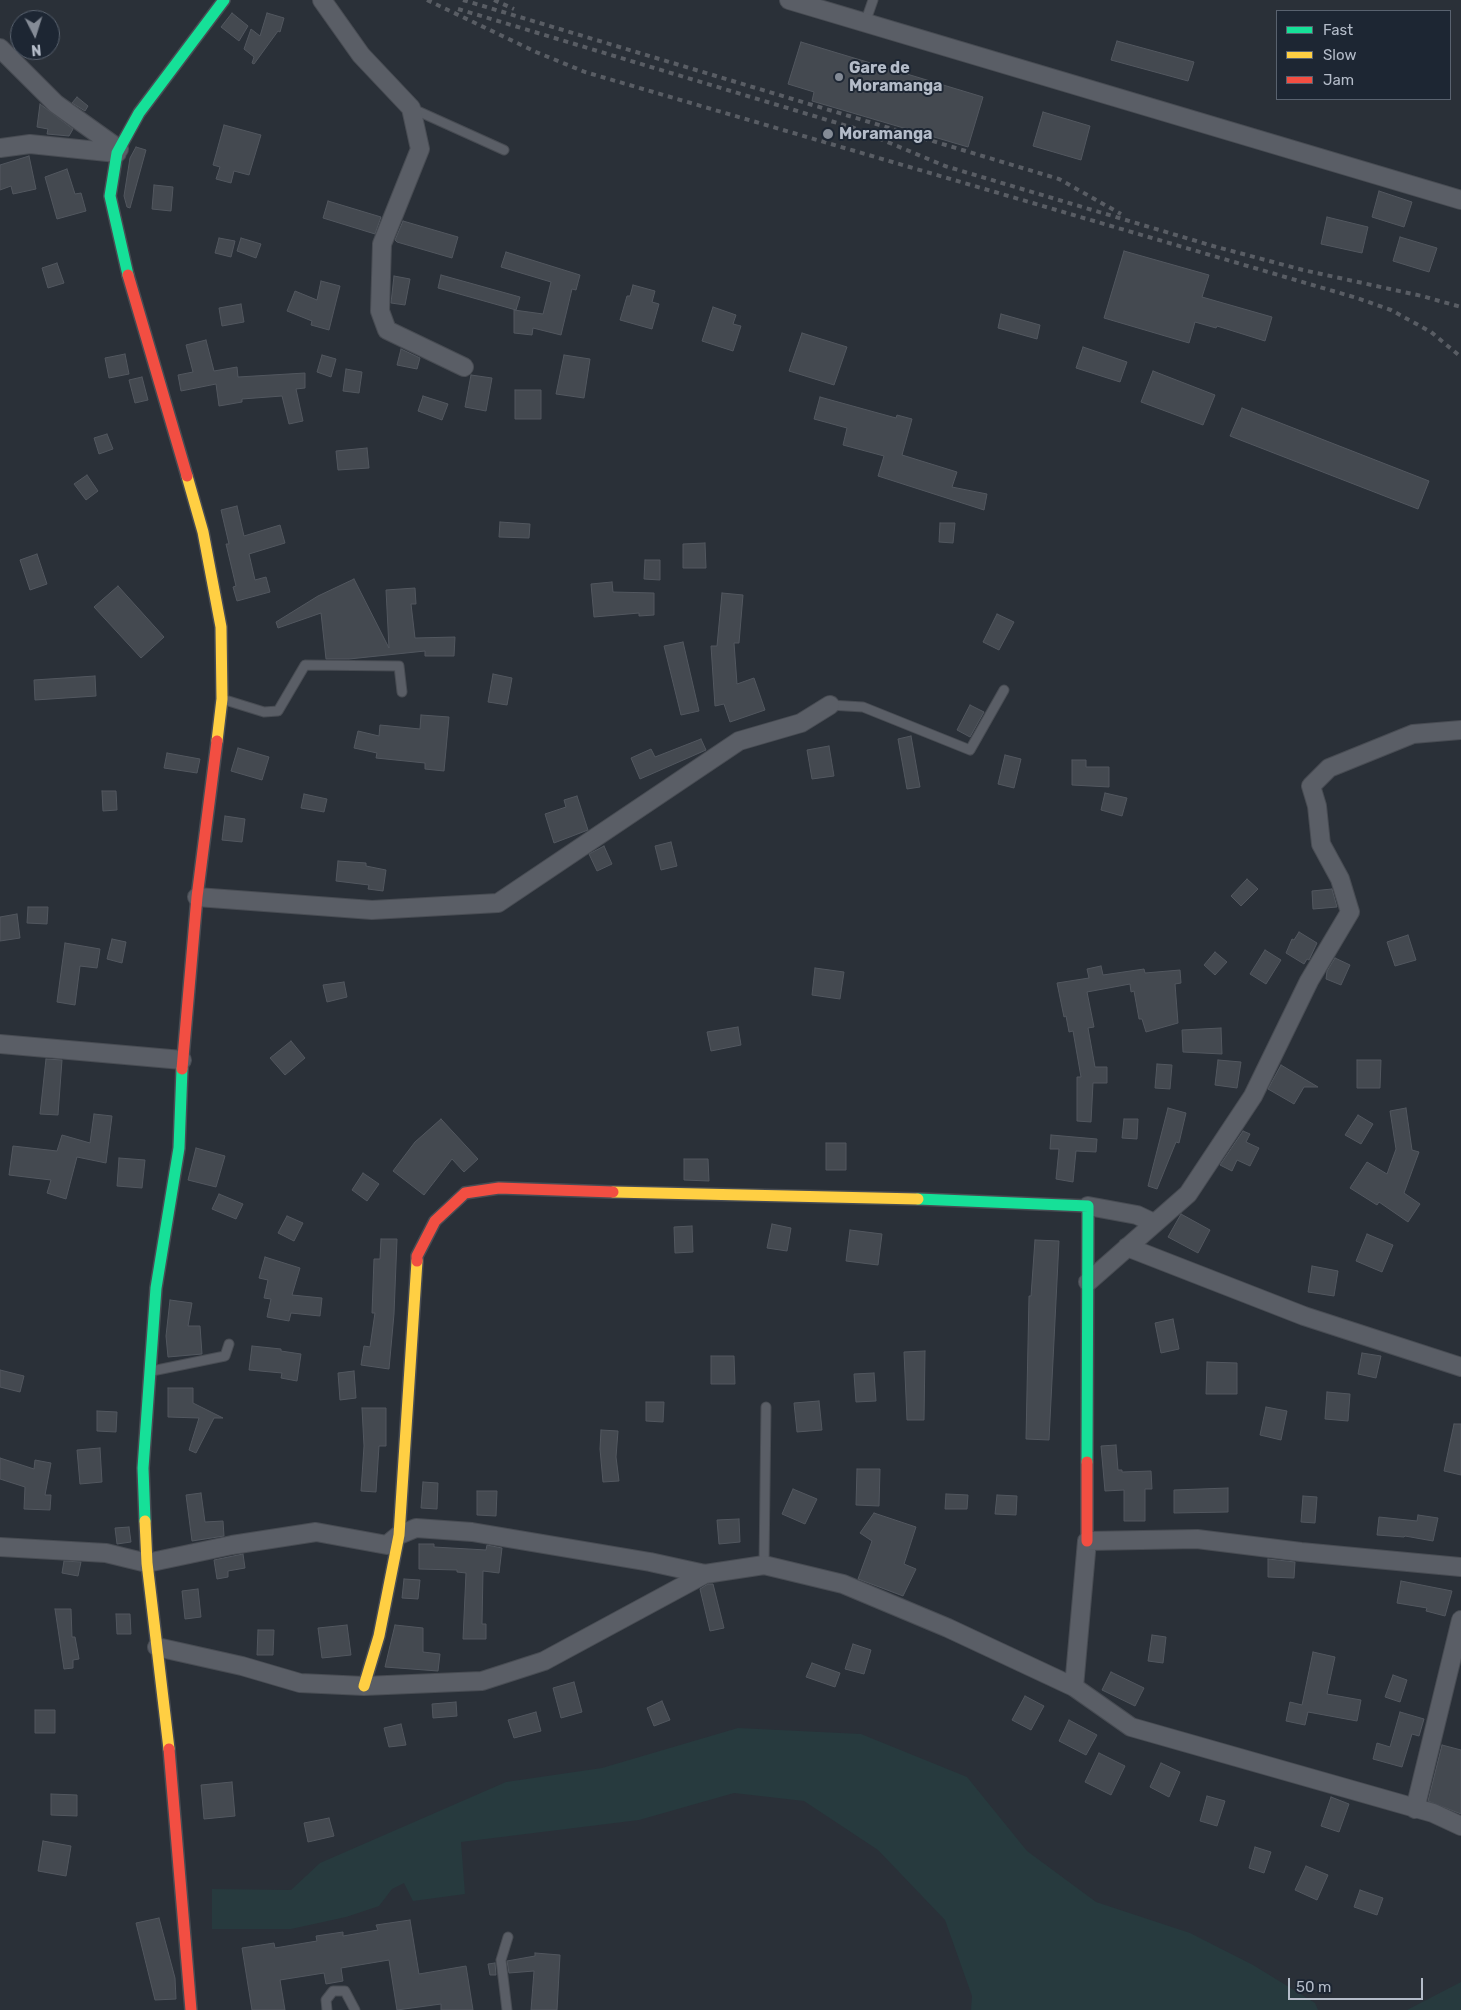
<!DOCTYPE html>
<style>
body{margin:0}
#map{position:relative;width:1461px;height:2010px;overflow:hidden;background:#2a3038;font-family:Rubik,sans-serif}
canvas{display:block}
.legend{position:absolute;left:1276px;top:10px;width:175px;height:90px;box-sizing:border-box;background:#1d2633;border:1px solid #59626f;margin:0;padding:6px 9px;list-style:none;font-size:15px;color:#b4bcc9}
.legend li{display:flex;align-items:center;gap:10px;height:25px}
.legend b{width:25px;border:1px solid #59626f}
.north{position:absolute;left:10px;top:10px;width:50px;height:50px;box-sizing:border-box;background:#1d2633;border:1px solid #59626f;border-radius:50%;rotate:175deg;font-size:14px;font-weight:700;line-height:20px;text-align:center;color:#b4bcc9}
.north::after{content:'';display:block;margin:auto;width:18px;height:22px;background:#848b96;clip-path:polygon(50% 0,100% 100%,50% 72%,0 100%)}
.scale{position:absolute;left:1288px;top:1978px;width:135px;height:22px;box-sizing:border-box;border:2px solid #b4bcc9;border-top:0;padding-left:6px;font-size:15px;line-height:18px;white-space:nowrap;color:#b4bcc9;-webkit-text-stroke:4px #1d2633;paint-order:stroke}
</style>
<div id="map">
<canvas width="1461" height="2010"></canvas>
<ul class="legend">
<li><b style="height:6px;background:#16e098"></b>Fast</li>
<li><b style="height:6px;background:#ffcf43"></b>Slow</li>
<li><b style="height:6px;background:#f24e42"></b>Jam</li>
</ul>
<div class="north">N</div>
<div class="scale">50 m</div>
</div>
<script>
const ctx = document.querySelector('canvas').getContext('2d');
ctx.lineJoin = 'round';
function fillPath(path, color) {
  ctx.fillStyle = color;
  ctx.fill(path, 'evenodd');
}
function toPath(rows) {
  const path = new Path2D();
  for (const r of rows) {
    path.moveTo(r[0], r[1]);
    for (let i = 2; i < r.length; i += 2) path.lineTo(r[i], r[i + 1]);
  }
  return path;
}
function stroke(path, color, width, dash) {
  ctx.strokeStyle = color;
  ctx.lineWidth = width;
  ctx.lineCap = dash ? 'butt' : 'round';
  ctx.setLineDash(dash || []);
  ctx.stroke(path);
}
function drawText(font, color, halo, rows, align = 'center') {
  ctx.font = font + ' Rubik,sans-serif';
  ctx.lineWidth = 4;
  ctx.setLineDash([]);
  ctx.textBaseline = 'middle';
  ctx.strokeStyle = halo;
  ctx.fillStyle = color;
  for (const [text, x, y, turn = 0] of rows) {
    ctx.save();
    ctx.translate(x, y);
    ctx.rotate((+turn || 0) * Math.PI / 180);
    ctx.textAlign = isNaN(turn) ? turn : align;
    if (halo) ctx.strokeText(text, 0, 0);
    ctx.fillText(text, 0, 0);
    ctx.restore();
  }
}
fillPath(toPath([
 [738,1728,861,1734,967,1777,1027,1851,1096,1902,1190,1933,1253,1965,1315,2003,1318,2010,971,2010,972,1996,945,1920,878,1850,804,1801,734,1793,639,1820,461,1842,465,1894,413,1901,404,1883,392,1889,379,1906,346,1917,291,1929,212,1929,212,1889,291,1890,320,1863,506,1782,602,1768],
 [1461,1982,1461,2010,1407,2010]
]), '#273a3e');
const building = toPath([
 [232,13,248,26,239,41,221,27,232,13],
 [267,13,284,18,280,32,278,31,254,64,252,63,254,57,244,49,251,29,260,36,267,13],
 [1117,41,1194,62,1188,81,1111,60,1117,41],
 [801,42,983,97,968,147,812,101,814,92,788,84,801,42],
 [77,97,88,106,85,111,72,103,77,97],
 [40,104,73,129,69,136,47,134,48,129,37,127,40,104],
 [1043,112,1090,126,1081,160,1033,146,1043,112],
 [224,125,261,135,249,175,234,171,231,183,216,179,220,167,213,165,224,125],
 [136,147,146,150,130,208,127,207,124,196,130,158,136,147],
 [29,156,36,189,13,194,11,186,0,190,0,165,29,156],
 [67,169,75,194,81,193,86,211,57,219,45,177,67,169],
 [154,185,173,187,171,211,152,209,154,185],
 [1379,191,1412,202,1404,227,1372,217,1379,191],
 [328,201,381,217,375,234,323,218,328,201],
 [1327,217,1368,227,1362,253,1321,244,1327,217],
 [403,221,458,237,452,258,397,242,395,240,403,221],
 [1400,237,1437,248,1429,272,1393,261,1400,237],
 [219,238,235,241,231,257,215,253,219,238],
 [241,238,261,244,256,258,237,251,241,238],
 [1124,251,1209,275,1202,297,1272,317,1265,341,1217,326,1216,328,1195,322,1189,343,1104,318,1124,251],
 [506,252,580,275,576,290,572,289,561,335,533,328,532,335,514,333,514,310,543,314,551,282,501,267,506,252],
 [57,263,64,283,48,288,42,268,57,263],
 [441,275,520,297,516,310,438,288,441,275],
 [394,276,410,279,405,305,391,303,394,276],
 [321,281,340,286,329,330,311,325,312,321,287,311,295,291,317,300,321,281],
 [633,285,655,291,652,302,659,304,652,329,620,320,627,296,630,296,633,285],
 [241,304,244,322,222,326,219,308,241,304],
 [713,307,736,315,733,324,741,326,733,351,702,341,713,307],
 [1001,314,1040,325,1037,339,998,328,1001,314],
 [802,333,847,347,834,385,789,371,802,333],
 [206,340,214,371,237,367,238,377,305,373,305,388,296,389,303,421,289,424,282,396,242,399,242,402,219,406,216,384,181,391,178,375,193,372,186,345,206,340],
 [1083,347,1127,362,1120,382,1076,368,1083,347],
 [401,349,420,358,417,369,397,365,401,349],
 [125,354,129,374,109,378,105,358,125,354],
 [322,355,336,359,331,377,317,372,322,355],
 [564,355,590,359,584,398,556,394,564,355],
 [346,369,362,372,359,393,343,391,346,369],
 [1153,371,1215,395,1203,425,1141,402,1153,371],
 [471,375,492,378,486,411,465,407,471,375],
 [142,377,148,400,135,403,129,380,142,377],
 [515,390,541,390,541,419,515,419,515,390],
 [423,396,448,404,442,420,418,411,423,396],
 [820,397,896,418,897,415,912,419,902,455,957,472,952,487,987,494,984,510,878,476,884,456,843,445,847,428,814,419,820,397],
 [1242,408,1429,481,1418,509,1230,436,1242,408],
 [107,434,113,449,99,454,94,438,107,434],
 [367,448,369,468,338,470,336,451,367,448],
 [87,475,98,491,86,500,74,484,87,475],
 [237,506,244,536,280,525,285,543,249,554,255,580,266,577,270,592,237,601,233,587,236,586,226,544,229,544,221,510,237,506],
 [500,522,530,524,529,538,499,537,500,522],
 [940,523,955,523,953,543,939,542,940,523],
 [705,543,706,568,683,568,683,544,705,543],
 [37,554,47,584,30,590,20,560,37,554],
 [645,560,660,560,660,580,644,579,645,560],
 [354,579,389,648,386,590,415,588,416,604,411,604,415,638,455,637,454,656,425,656,425,651,349,659,326,659,321,613,278,628,276,622,318,596,354,579],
 [612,582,613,592,654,593,654,615,639,616,639,613,594,617,591,584,612,582],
 [118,586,164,637,141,658,94,607,118,586],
 [722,593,743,595,739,643,734,643,737,684,754,678,765,710,730,722,724,704,715,706,711,646,717,646,722,593],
 [997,614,1014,622,999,650,983,642,997,614],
 [683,642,699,711,681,715,664,646,683,642],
 [493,674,512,678,507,705,488,702,493,674],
 [95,676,96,696,35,700,34,680,95,676],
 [970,705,984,712,970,737,957,730,970,705],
 [421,715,449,717,444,771,425,769,425,763,376,758,377,753,354,748,358,731,379,736,380,725,420,729,421,715],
 [911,736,920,787,907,789,898,739,911,736],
 [701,739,706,750,640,779,631,758,651,749,655,757,701,739],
 [829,746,834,776,812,779,807,750,829,746],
 [238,748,269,757,262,780,231,771,238,748],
 [167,753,200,759,197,773,164,768,167,753],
 [1005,755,1021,759,1014,788,998,784,1005,755],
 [1072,760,1086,760,1086,767,1109,767,1109,787,1072,785,1072,760],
 [102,791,116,791,117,810,103,811,102,791],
 [1105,793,1127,798,1122,816,1101,810,1105,793],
 [304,794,327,799,324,812,301,808,304,794],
 [577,796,588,830,554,843,545,814,566,807,564,800,577,796],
 [225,816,245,819,242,842,222,840,225,816],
 [671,842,677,866,661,870,655,846,671,842],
 [604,846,612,864,597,871,589,854,604,846],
 [338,861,366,863,366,866,386,870,383,891,368,889,369,885,336,881,338,861],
 [1247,879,1258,889,1241,906,1231,896,1247,879],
 [1332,889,1337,907,1313,909,1312,891,1332,889],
 [28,907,48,907,47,924,27,923,28,907],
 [17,914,20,938,0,941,0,917,17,914],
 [1299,932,1317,943,1309,960,1307,959,1304,964,1286,953,1292,939,1294,940,1299,932],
 [1408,935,1416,960,1395,966,1387,942,1408,935],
 [112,939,126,942,122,963,107,959,112,939],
 [65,943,100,949,97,968,80,966,75,1005,57,1002,65,943],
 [1265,950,1281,960,1266,984,1250,974,1265,950],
 [1215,952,1227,962,1215,975,1204,965,1215,952],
 [1335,958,1350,965,1341,985,1326,979,1327,971,1335,958],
 [1101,966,1103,975,1144,969,1145,973,1180,970,1181,983,1175,984,1178,1023,1146,1032,1142,1019,1139,1019,1134,991,1131,992,1130,984,1087,992,1094,1027,1088,1028,1095,1067,1107,1067,1107,1083,1093,1083,1091,1122,1077,1121,1077,1077,1081,1077,1073,1031,1069,1032,1066,1016,1064,1017,1057,983,1089,978,1087,969,1101,966],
 [815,968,844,972,840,999,812,995,815,968],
 [344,982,347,997,327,1002,323,985,344,982],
 [738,1027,741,1045,711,1051,707,1032,738,1027],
 [1221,1028,1222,1054,1183,1052,1182,1030,1221,1028],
 [291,1041,305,1058,285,1075,270,1058,291,1041],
 [46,1059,62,1060,58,1115,40,1114,46,1059],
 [1218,1060,1241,1062,1237,1088,1215,1085,1218,1060],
 [1357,1060,1381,1060,1380,1088,1357,1088,1357,1060],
 [1157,1064,1172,1065,1170,1089,1155,1088,1157,1064],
 [1281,1065,1318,1087,1304,1087,1294,1104,1268,1089,1281,1065],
 [1168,1108,1186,1113,1179,1143,1176,1142,1157,1189,1148,1186,1168,1108],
 [1406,1108,1412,1150,1419,1152,1404,1193,1420,1204,1408,1222,1379,1202,1377,1205,1350,1188,1367,1162,1387,1174,1396,1149,1390,1111,1406,1108],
 [94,1114,112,1116,106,1163,77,1157,66,1199,47,1193,51,1180,9,1175,13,1146,57,1151,62,1135,90,1143,94,1114],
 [1358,1115,1373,1124,1361,1144,1345,1135,1358,1115],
 [441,1119,478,1159,464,1172,452,1159,424,1195,393,1171,415,1142,441,1119],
 [1124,1119,1138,1119,1137,1139,1122,1138,1124,1119],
 [1243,1131,1250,1134,1246,1142,1259,1148,1250,1166,1237,1160,1232,1171,1220,1165,1243,1131],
 [1051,1135,1097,1139,1096,1152,1076,1151,1073,1182,1056,1179,1059,1149,1050,1149,1051,1135],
 [826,1143,846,1143,846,1170,826,1170,826,1143],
 [196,1148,225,1156,216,1187,188,1180,196,1148],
 [119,1158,145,1160,142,1188,117,1186,119,1158],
 [684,1159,708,1159,709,1181,684,1180,684,1159],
 [363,1173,379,1184,367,1201,352,1190,363,1173],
 [219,1194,243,1204,236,1219,212,1209,219,1194],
 [1181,1214,1210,1230,1198,1253,1168,1237,1181,1214],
 [287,1216,303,1223,294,1241,278,1233,287,1216],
 [772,1224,791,1228,787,1251,767,1248,772,1224],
 [692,1226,693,1252,675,1253,674,1227,692,1226],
 [850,1230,882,1234,878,1265,846,1261,850,1230],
 [1367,1234,1393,1245,1382,1272,1356,1261,1367,1234],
 [381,1239,397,1239,394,1314,389,1369,361,1365,364,1346,370,1347,375,1313,372,1313,374,1259,380,1259,381,1239],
 [1035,1240,1059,1241,1049,1440,1026,1439,1029,1296,1031,1296,1035,1240],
 [265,1257,300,1268,292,1295,322,1298,320,1316,291,1313,289,1321,267,1317,271,1299,264,1298,268,1280,259,1278,265,1257],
 [1312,1266,1338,1271,1334,1296,1308,1292,1312,1266],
 [170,1300,192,1303,188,1326,200,1326,202,1354,168,1357,166,1336,170,1300],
 [1173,1319,1179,1349,1161,1353,1155,1323,1173,1319],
 [252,1346,281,1349,281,1351,301,1354,297,1381,281,1378,282,1373,249,1370,252,1346],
 [925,1351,924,1420,907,1420,904,1352,925,1351],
 [1362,1353,1381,1356,1376,1378,1358,1374,1362,1353],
 [711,1356,734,1356,735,1384,711,1384,711,1356],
 [1207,1362,1237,1363,1237,1394,1206,1394,1207,1362],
 [0,1370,24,1376,20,1392,0,1387,0,1370],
 [354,1371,356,1398,340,1400,338,1373,354,1371],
 [874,1373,876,1401,856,1402,854,1374,874,1373],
 [168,1388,193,1388,193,1403,223,1418,214,1418,196,1453,189,1450,199,1418,168,1417,168,1388],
 [1327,1392,1350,1394,1348,1421,1325,1419,1327,1392],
 [819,1401,822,1430,797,1432,794,1403,819,1401],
 [646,1402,664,1402,663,1422,646,1421,646,1402],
 [1266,1407,1287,1411,1281,1440,1260,1435,1266,1407],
 [362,1408,386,1408,386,1446,379,1446,376,1492,361,1491,364,1446,362,1408],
 [97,1411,117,1412,116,1432,97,1431,97,1411],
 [1454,1424,1461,1424,1461,1475,1444,1471,1454,1424],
 [601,1430,618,1431,616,1457,619,1481,603,1482,600,1449,601,1430],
 [1116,1445,1118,1470,1122,1470,1122,1472,1151,1471,1152,1489,1145,1489,1145,1521,1124,1521,1124,1490,1105,1491,1101,1446,1116,1445],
 [100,1448,102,1482,80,1484,77,1450,100,1448],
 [0,1458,34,1469,35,1460,51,1463,45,1495,51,1495,50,1510,24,1509,25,1487,0,1479,0,1458],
 [857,1469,880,1469,879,1506,856,1505,857,1469],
 [423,1482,438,1483,437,1509,421,1508,423,1482],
 [1228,1488,1228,1512,1174,1513,1174,1490,1228,1488],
 [793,1489,817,1499,805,1524,782,1514,793,1489],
 [477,1491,497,1491,496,1516,477,1515,477,1491],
 [201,1493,205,1522,223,1521,224,1536,192,1541,186,1495,201,1493],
 [946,1494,968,1495,967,1509,945,1509,946,1494],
 [997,1495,1017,1496,1016,1515,995,1514,997,1495],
 [1303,1496,1317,1497,1315,1523,1301,1522,1303,1496],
 [874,1513,916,1527,904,1564,916,1569,903,1596,858,1579,872,1541,860,1533,874,1513],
 [1418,1515,1438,1518,1433,1541,1405,1536,1404,1537,1377,1535,1379,1517,1417,1521,1418,1515],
 [739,1519,740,1542,719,1544,717,1520,739,1519],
 [129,1527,131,1542,117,1544,115,1528,129,1527],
 [419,1544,434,1544,434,1547,486,1550,487,1545,502,1548,499,1573,483,1571,482,1624,486,1624,486,1639,463,1639,466,1573,457,1572,457,1570,419,1569,419,1544],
 [243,1554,245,1568,228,1571,228,1577,217,1579,214,1560,243,1554],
 [1268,1559,1295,1562,1294,1578,1268,1577,1268,1559],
 [64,1561,81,1562,78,1576,62,1573,64,1561],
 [404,1579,420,1580,418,1599,402,1598,404,1579],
 [1401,1581,1452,1591,1445,1616,1426,1611,1427,1608,1397,1603,1401,1581],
 [708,1584,713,1584,724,1628,710,1631,700,1589,708,1584],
 [198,1589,201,1617,185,1619,182,1591,198,1589],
 [55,1609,71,1609,72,1637,75,1637,79,1659,73,1660,73,1668,64,1669,55,1609],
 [116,1614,130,1614,131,1634,117,1634,116,1614],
 [347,1625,351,1655,322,1658,318,1628,347,1625],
 [395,1625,423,1628,423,1652,440,1654,438,1671,385,1667,395,1625],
 [258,1630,274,1630,273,1655,257,1655,258,1630],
 [1152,1635,1166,1637,1163,1663,1148,1661,1152,1635],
 [853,1644,871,1650,864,1674,845,1669,853,1644],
 [1313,1652,1335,1657,1327,1694,1361,1700,1357,1721,1308,1712,1305,1725,1286,1721,1290,1702,1302,1705,1313,1652],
 [812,1663,840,1673,835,1687,806,1677,812,1663],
 [1111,1672,1144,1688,1135,1706,1102,1690,1111,1672],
 [1393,1675,1407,1680,1400,1702,1385,1697,1393,1675],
 [574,1682,582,1712,561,1718,553,1688,574,1682],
 [1025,1696,1044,1706,1031,1730,1012,1720,1025,1696],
 [662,1701,670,1720,654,1726,647,1708,662,1701],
 [456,1702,457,1716,433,1718,432,1704,456,1702],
 [35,1710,55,1710,55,1733,35,1733,35,1710],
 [536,1712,541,1731,514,1738,508,1720,536,1712],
 [1400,1712,1424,1719,1419,1736,1412,1734,1402,1767,1373,1759,1377,1743,1390,1747,1400,1712],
 [1069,1720,1097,1735,1086,1755,1059,1741,1069,1720],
 [401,1724,406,1745,389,1747,384,1728,401,1724],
 [1442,1745,1461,1750,1461,1814,1428,1801,1442,1745],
 [1099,1753,1125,1766,1111,1795,1085,1782,1099,1753],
 [1161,1763,1180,1772,1169,1797,1150,1787,1161,1763],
 [232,1782,235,1816,204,1819,201,1785,232,1782],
 [51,1794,77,1795,77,1816,51,1815,51,1794],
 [1207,1796,1225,1801,1217,1826,1200,1821,1207,1796],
 [1331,1797,1349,1804,1339,1832,1321,1826,1331,1797],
 [329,1818,334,1836,308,1842,304,1823,329,1818],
 [43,1841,71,1846,66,1876,38,1871,43,1841],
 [1255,1847,1271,1852,1264,1873,1249,1868,1255,1847],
 [1306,1866,1328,1875,1317,1900,1295,1890,1306,1866],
 [1360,1890,1383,1898,1377,1915,1354,1907,1360,1890],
 [159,1918,175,1978,176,1999,155,2000,136,1923,159,1918],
 [410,1920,419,1974,466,1966,473,2010,441,2010,441,2004,397,2010,389,1960,341,1968,343,1981,326,1984,324,1973,280,1980,285,2010,252,2010,242,1948,274,1943,275,1948,317,1941,316,1936,343,1932,343,1936,378,1930,376,1925,410,1920],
 [535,1953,560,1955,557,2010,531,2010,534,1971,509,1973,507,1961,535,1956,535,1953],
 [495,1963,496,1975,490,1975,488,1964,495,1963]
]);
fillPath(building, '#444950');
stroke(building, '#52575f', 1);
const lane = toPath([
 [865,23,873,0],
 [411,108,504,150],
 [222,699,264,712,278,711,305,665,399,666,402,692],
 [830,705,863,707,970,750,1004,690],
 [152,1371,225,1356,229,1344],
 [764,1565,766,1407],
 [327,2010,326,2000,333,1991,345,1991,355,2010],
 [507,2010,501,1960,508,1937]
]);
const street = toPath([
 [322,0,361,55,411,108,420,149,382,244,380,311,387,330,464,367],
 [789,0,1461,200],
 [0,48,56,104,119,149],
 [0,148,30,144,117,153],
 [197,897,372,910,498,903,739,741,801,723,830,705],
 [0,1044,182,1060],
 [1088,1206,1137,1215,1154,1223],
 [1127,1247,1304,1316,1461,1367],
 [1088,1282,1188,1194,1253,1096,1309,981,1350,912,1340,879,1321,844,1317,806,1311,786,1329,768,1413,734,1461,730],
 [0,1547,106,1553,147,1563,232,1545,316,1532,387,1545,399,1535,416,1528,472,1532,650,1562,705,1574],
 [157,1647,242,1666,300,1683,364,1686,482,1681,544,1661,705,1574,764,1565,843,1584,948,1628,1074,1687,1131,1727,1433,1813,1461,1826],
 [1074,1687,1087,1541,1197,1539,1301,1552,1461,1567],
 [1415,1809,1461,1620]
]);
const fast = toPath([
 [128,275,110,196,117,153,139,113,224,0],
 [918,1199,1088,1206,1087,1462],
 [145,1521,143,1468,156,1288,179,1148,182,1069]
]);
const slow = toPath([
 [187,476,203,532,221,627,222,699,217,741],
 [613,1192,918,1199],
 [145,1521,147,1563,169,1749],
 [364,1686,379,1636,399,1535,417,1261]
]);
const jam = toPath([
 [128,275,187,476],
 [182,1069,197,897,217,741],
 [417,1261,417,1256,435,1221,465,1193,499,1188,613,1192],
 [1087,1541,1087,1462],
 [169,1749,191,2010]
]);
stroke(lane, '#484c53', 11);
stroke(street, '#484c53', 20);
stroke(fast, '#484c53', 14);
stroke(slow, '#484c53', 14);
stroke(jam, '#484c53', 14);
stroke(lane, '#5a5e66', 9);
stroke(street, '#5a5e66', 18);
stroke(fast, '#16e098', 11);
stroke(slow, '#ffcf43', 11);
stroke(jam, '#f24e42', 11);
stroke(toPath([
 [427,0,536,52,585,72,1357,298,1391,310,1431,332,1461,357],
 [463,0,1059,179,1121,214],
 [494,0,514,9],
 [458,9,854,128,945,166,1213,246,1303,270,1422,296,1461,307]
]), '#595d64', 4, [5, 5]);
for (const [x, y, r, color] of [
 [839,77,5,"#848b96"],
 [828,134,6,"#848b96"]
]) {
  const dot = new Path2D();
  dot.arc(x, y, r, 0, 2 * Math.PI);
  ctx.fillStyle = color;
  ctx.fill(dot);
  stroke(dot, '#1d2633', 2);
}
drawText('bold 16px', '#b4bcc9', '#1d2633', [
 ["Gare de",849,68],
 ["Moramanga",849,86],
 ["Moramanga",839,134]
], 'left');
</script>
